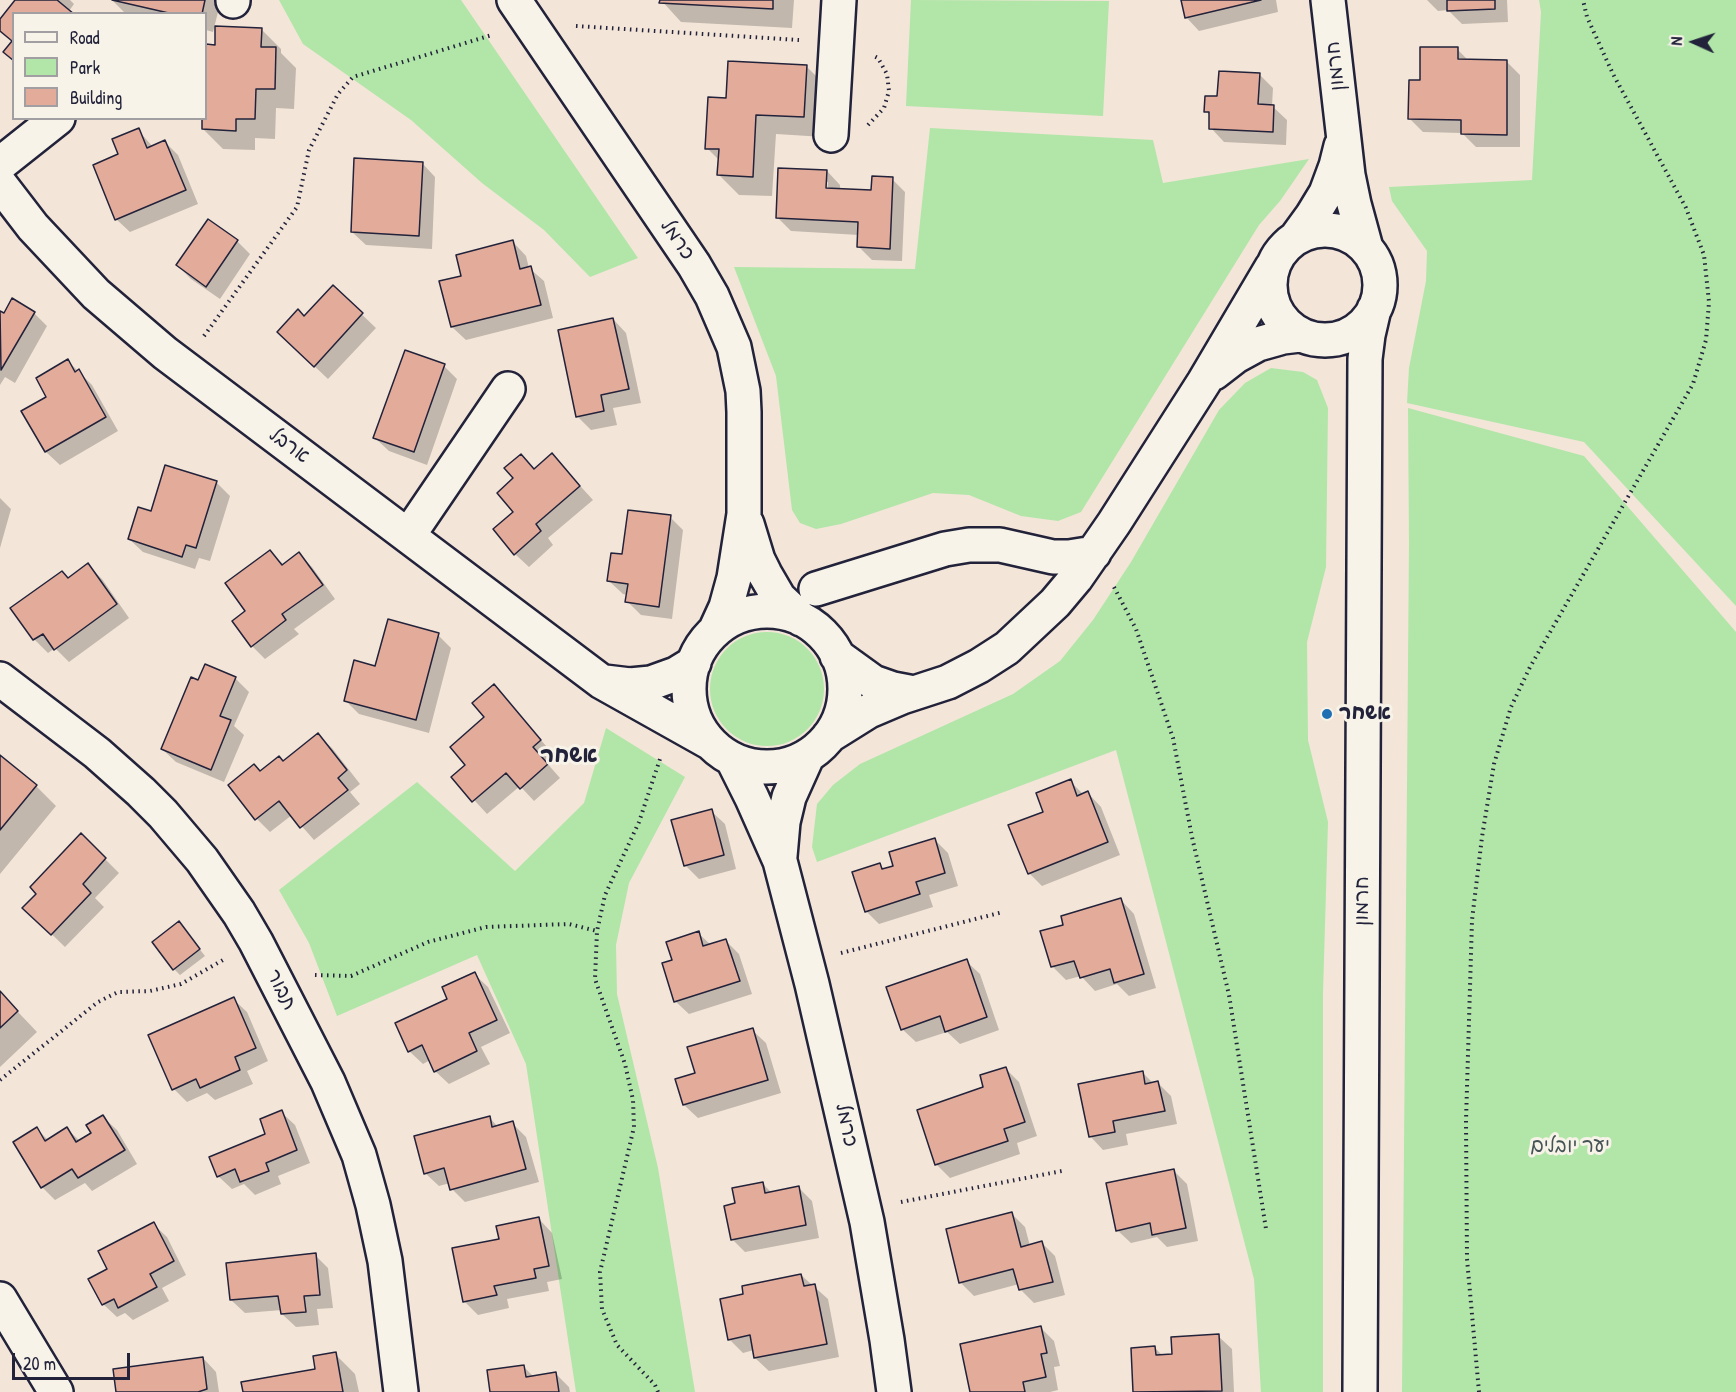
<!DOCTYPE html>
<meta charset="utf-8">
<style>
body{margin:0}
#map{position:relative;width:1736px;height:1392px;overflow:hidden;background:#f3e5d8;font-family:"Patrick Hand",sans-serif}
canvas{display:block}
.legend{position:absolute;left:12px;top:12px;width:195px;height:108px;box-sizing:border-box;background:#f7f3e8;border:2px solid #a29fa3;margin:0;padding:8px 10px;list-style:none;font-size:18px;color:#22223b}
.legend li{display:flex;align-items:center;gap:12px;height:30px}
.legend b{width:30px;border:2px solid #a29fa3}
.north{position:absolute;left:1664px;top:12px;width:60px;height:60px;-webkit-text-stroke:4px #f7f3e8;paint-order:stroke;rotate:273deg;font-size:16px;font-weight:700;line-height:24px;text-align:center;color:#22223b}
.north::after{content:'';display:block;margin:auto;width:21px;height:27px;background:#22223b;clip-path:polygon(50% 0,100% 100%,50% 72%,0 100%)}
.scale{position:absolute;left:12px;top:1353px;width:118px;height:27px;box-sizing:border-box;border:3px solid #22223b;border-top:0;padding-left:8px;font-size:18px;line-height:21px;white-space:nowrap;color:#22223b;-webkit-text-stroke:4px #f7f3e8;paint-order:stroke}
</style>
<div id="map">
<canvas width="1736" height="1392"></canvas>
<ul class="legend">
<li><b style="height:8px;background:#f7f3e8"></b>Road</li>
<li><b style="height:16px;background:#b1e6a8"></b>Park</li>
<li><b style="height:16px;background:#e3ac9a"></b>Building</li>
</ul>
<div class="north">N</div>
<div class="scale">20 m</div>
</div>
<script>
const ctx = document.querySelector('canvas').getContext('2d');
ctx.lineJoin = 'round';
function fillPath(path, color) {
  ctx.fillStyle = color;
  ctx.fill(path, 'evenodd');
}
function toPath(rows) {
  const path = new Path2D();
  for (const r of rows) {
    if (r.length === 3) {
      path.moveTo(r[0] + r[2], r[1]);
      path.arc(r[0], r[1], r[2], 0, 2 * Math.PI);
      continue;
    }
    path.moveTo(r[0], r[1]);
    for (let i = 2; i < r.length; i += 2) path.lineTo(r[i], r[i + 1]);
  }
  return path;
}
function stroke(path, color, width, dash) {
  ctx.strokeStyle = color;
  ctx.lineWidth = width;
  ctx.lineCap = dash ? 'butt' : 'round';
  ctx.setLineDash(dash || []);
  ctx.stroke(path);
}
function drawText(font, color, halo, rows, align = 'center') {
  ctx.font = font + ' "Patrick Hand","Playpen Sans Hebrew",sans-serif';
  ctx.lineWidth = 6;
  ctx.setLineDash([]);
  ctx.textBaseline = 'middle';
  ctx.strokeStyle = halo;
  ctx.fillStyle = color;
  for (const [text, x, y, turn = 0] of rows) {
    ctx.save();
    ctx.translate(x, y);
    ctx.rotate((+turn || 0) * Math.PI / 180);
    ctx.textAlign = isNaN(turn) ? turn : align;
    if (halo) ctx.strokeText(text, 0, 0);
    ctx.fillText(text, 0, 0);
    ctx.restore();
  }
}
fillPath(toPath([
 [279,0,461,0,638,258,590,277,544,230,482,183,411,120,303,44],
 [911,0,1109,1,1103,116,906,106],
 [1539,0,1736,0,1736,606,1584,442,1407,403,1409,368,1426,281,1427,251,1392,201,1389,187,1532,180,1541,12],
 [930,128,1153,140,1163,183,1309,159,1280,201,1259,225,1081,512,1058,521,1021,516,969,495,933,493,841,524,816,529,800,523,792,510,776,376,734,267,915,269],
 [1271,368,1303,372,1317,380,1328,408,1326,567,1307,642,1308,740,1328,822,1323,993,1323,1392,1261,1392,1254,1279,1116,750,817,862,812,847,817,804,833,785,860,764,1013,694,1060,661,1093,620,1131,562,1219,410,1245,383],
 [1408,408,1584,456,1736,632,1736,1392,1402,1392,1409,543],
 [767,689,57],
 [606,728,685,777,629,883,616,945,617,994,658,1168,695,1392,576,1392,526,1064,477,955,337,1016,309,943,279,890,417,782,515,871,584,803]
]), '#b1e6a8');
fillPath(toPath([
 [17,0,70,0,74,4,69,11,14,14,14,61,5,52,13,42,0,30,0,22],
 [112,0,221,0,213,32,206,30,206,14,130,14,124,12],
 [661,0,794,0,792,28,681,22],
 [1182,0,1276,0,1278,12,1199,31,1186,17],
 [1427,0,1507,0,1508,22,1462,24,1448,10,1438,11],
 [261,29,281,49,281,53,296,68,294,109,276,108,275,139,255,138,255,150,223,149,203,129,203,122,200,118,206,118,206,46,216,46],
 [1457,49,1469,61,1507,62,1520,75,1520,147,1476,147,1462,133,1423,132,1409,118,1421,81],
 [807,67,827,87,824,137,776,134,772,196,739,195,719,175,720,161,707,148,728,99],
 [1259,74,1273,88,1272,106,1287,120,1286,145,1224,142,1211,128,1210,116,1206,111,1219,98],
 [138,130,153,147,165,142,178,155,198,204,130,232,116,219],
 [422,163,435,177,432,249,366,245,352,232],
 [827,171,840,185,840,190,872,191,892,179,905,192,902,261,872,260,858,246,859,235,791,231,778,218],
 [825,182,828,182,827,196,825,196],
 [237,241,250,254,220,299,191,279,177,265],
 [513,242,526,256,529,268,544,281,553,318,466,340,452,327,463,277],
 [333,287,376,328,328,379,293,346,304,318],
 [0,313,4,315,34,313,47,326,15,383,5,377,0,385],
 [613,319,626,333,641,403,613,408,617,425,591,430,577,416],
 [68,361,92,385,118,431,60,465,46,452,24,412,49,398],
 [444,366,457,379,427,465,389,451,375,438],
 [552,455,593,500,548,538,553,545,529,567,515,554,515,478,521,456,535,470],
 [166,467,217,483,230,496,210,561,199,558,195,569,143,552,129,539,152,513],
 [0,498,11,509,0,548],
 [670,517,683,530,672,619,641,615,627,601,628,595,623,594,609,581,623,556],
 [270,552,284,565,299,554,312,567,335,599,294,629,299,634,265,659,252,646],
 [88,565,102,579,129,618,69,662,55,648,48,653,34,639,13,608,69,579],
 [438,635,451,648,429,733,359,714,345,700,376,668],
 [235,678,249,692,234,726,244,735,224,782,176,762,162,749,199,682],
 [494,686,553,754,545,761,560,778,534,801,520,786,487,814,454,778,467,766,486,717],
 [318,735,332,748,360,784,350,792,360,804,314,840,292,815,270,832,257,819,230,785,283,763],
 [0,757,36,786,56,806,0,874],
 [1070,781,1084,795,1088,793,1101,807,1120,855,1042,886,1029,873,1044,813],
 [711,811,725,824,736,869,699,879,685,865],
 [81,835,119,873,95,898,104,907,65,947,38,921,38,894],
 [934,839,948,853,958,886,929,895,933,907,879,924,866,911,880,865,885,870,895,867],
 [1121,900,1134,914,1156,988,1129,996,1117,984,1095,991,1081,976,1066,980,1053,967,1065,926],
 [179,923,205,956,180,975,174,969],
 [698,933,711,945,726,941,739,954,752,994,689,1014,675,1001,674,961],
 [966,961,980,974,999,1030,960,1044,947,1032,916,1042,902,1029],
 [474,974,488,987,510,1033,481,1047,490,1064,449,1084,435,1071,430,1060,423,1064,409,1051,449,999],
 [0,993,37,1032,0,1067],
 [233,999,247,1012,268,1061,247,1071,253,1084,215,1100,207,1093,187,1102,174,1089],
 [752,1030,766,1043,781,1093,698,1118,684,1105,696,1074],
 [1006,1069,1019,1082,1037,1136,1017,1143,1020,1154,950,1178,936,1164,985,1088],
 [1143,1073,1153,1083,1158,1083,1171,1096,1177,1124,1126,1134,1128,1145,1103,1150,1090,1136],
 [281,1112,295,1125,310,1163,278,1176,281,1184,255,1195,244,1184,232,1189,218,1176,267,1135],
 [103,1117,117,1130,137,1164,92,1191,85,1183,55,1200,42,1187,37,1129,48,1140,67,1129,80,1141,93,1134],
 [489,1117,498,1127,512,1123,526,1137,539,1182,465,1202,452,1189,450,1183,439,1186,425,1173],
 [1173,1170,1187,1184,1198,1241,1167,1247,1157,1237,1131,1243,1117,1230],
 [763,1184,772,1193,799,1188,812,1201,819,1238,745,1252,732,1239,737,1205],
 [1011,1213,1025,1227,1030,1246,1042,1243,1055,1256,1065,1295,1034,1303,1020,1289,1019,1284,974,1296,961,1283],
 [539,1219,552,1233,562,1279,547,1282,549,1291,507,1299,509,1308,478,1315,464,1301,501,1240],
 [153,1224,167,1237,186,1275,162,1288,169,1301,133,1320,125,1313,117,1317,103,1304,109,1269],
 [315,1255,328,1268,333,1308,317,1309,319,1325,296,1327,282,1314,282,1310,245,1313,231,1300],
 [801,1275,828,1299,839,1357,769,1371,755,1358,754,1350,743,1353,729,1339,745,1295],
 [1040,1327,1054,1341,1060,1366,1054,1367,1058,1390,1050,1392,971,1392],
 [1218,1336,1232,1349,1234,1392,1135,1392,1132,1349,1155,1348,1163,1356,1173,1355],
 [335,1354,355,1374,359,1392,244,1392,316,1370],
 [203,1358,216,1372,219,1392,118,1392],
 [523,1366,535,1378,556,1374,569,1387,570,1392,492,1392]
]), '#0003');
const building = toPath([
 [15,0,57,0,74,14,14,14,14,61,3,52,12,41,0,31,0,19,15,0],
 [112,0,205,0,202,14,173,14,112,0],
 [660,0,773,0,773,9,659,3,660,0],
 [1181,0,1261,0,1185,18,1181,0],
 [1447,0,1495,0,1495,9,1447,11,1447,0],
 [215,26,262,28,261,47,276,47,275,89,256,89,255,119,236,119,236,131,202,129,202,118,206,118,206,44,215,45,215,26],
 [1420,47,1458,47,1458,59,1507,60,1507,135,1461,134,1461,120,1408,119,1409,80,1420,80,1420,47],
 [728,61,807,65,804,117,756,115,753,177,717,175,719,149,705,149,708,97,726,98,728,61],
 [1219,71,1260,73,1258,104,1274,105,1273,132,1209,129,1209,112,1204,112,1205,96,1217,96,1219,71],
 [139,128,147,148,165,140,186,190,115,220,93,165,118,154,112,139,139,128],
 [354,158,423,162,419,236,351,232,354,158],
 [778,168,827,170,826,188,871,190,872,176,893,177,890,249,857,247,858,222,776,218,778,168],
 [208,219,238,240,206,287,176,265,208,219],
 [513,240,520,269,531,266,541,305,451,327,439,281,461,276,456,255,513,240],
 [333,285,363,313,314,367,277,332,298,309,304,316,333,285],
 [12,298,35,312,1,370,0,311,4,313,12,298],
 [613,318,629,389,601,395,604,411,576,417,558,330,613,318],
 [405,350,445,364,414,452,373,438,405,350],
 [68,359,75,372,79,369,106,417,45,452,21,411,46,397,36,378,68,359],
 [552,453,580,486,536,524,541,531,514,555,493,529,513,512,497,493,513,478,504,468,521,454,534,469,552,453],
 [165,465,217,481,196,548,186,545,182,557,128,539,138,507,151,511,165,465],
 [628,510,671,515,659,607,625,602,628,584,607,581,611,553,622,554,628,510],
 [270,550,282,565,299,552,323,585,282,614,286,620,251,647,232,621,245,611,225,583,270,550],
 [88,563,117,604,54,650,43,634,33,640,10,608,62,571,68,578,88,563],
 [388,619,439,633,416,720,344,701,354,660,375,666,388,619],
 [205,664,236,677,220,716,231,720,211,770,161,749,191,677,198,680,205,664],
 [494,684,541,740,533,747,548,764,520,789,506,773,472,802,451,777,465,765,450,747,484,717,472,703,494,684],
 [318,733,347,770,338,778,348,790,300,828,279,801,255,820,228,785,254,764,260,771,279,756,283,761,318,733],
 [0,755,37,785,0,830,0,755],
 [1071,779,1077,796,1088,791,1108,842,1028,874,1008,825,1043,812,1036,793,1071,779],
 [712,809,724,855,684,866,671,820,712,809],
 [81,833,106,858,83,884,91,893,51,935,22,908,36,894,30,887,81,833],
 [935,838,945,873,916,882,920,894,865,912,852,872,880,863,882,869,893,866,889,852,935,838],
 [1121,898,1144,974,1114,983,1110,969,1080,978,1074,961,1051,967,1040,931,1063,925,1061,916,1121,898],
 [179,921,200,949,173,970,152,942,179,921],
 [699,931,703,946,726,939,740,981,674,1002,662,963,672,960,666,942,699,931],
 [967,959,987,1017,945,1032,940,1016,901,1030,886,987,967,959],
 [475,972,497,1020,469,1033,477,1051,434,1072,422,1045,408,1052,395,1023,447,999,442,987,475,972],
 [0,991,18,1011,0,1028,0,991],
 [234,997,256,1048,235,1057,240,1070,200,1088,196,1079,172,1090,148,1035,234,997],
 [753,1028,768,1080,683,1105,675,1079,695,1073,687,1047,753,1028],
 [1006,1067,1025,1122,1004,1129,1008,1141,935,1165,917,1110,983,1087,980,1075,1006,1067],
 [1143,1071,1145,1084,1158,1081,1165,1111,1113,1121,1115,1132,1089,1137,1078,1084,1143,1071],
 [282,1110,297,1150,266,1163,269,1171,240,1182,235,1169,217,1177,209,1157,265,1134,260,1119,282,1110],
 [103,1115,125,1150,78,1178,72,1169,41,1188,13,1142,37,1127,45,1141,67,1127,76,1142,91,1133,86,1125,103,1115],
 [490,1116,492,1127,513,1121,526,1169,450,1190,444,1168,424,1174,414,1136,490,1116],
 [1174,1169,1186,1228,1152,1235,1150,1223,1116,1231,1106,1183,1174,1169],
 [763,1182,765,1193,799,1186,806,1225,731,1240,724,1206,735,1203,732,1188,763,1182],
 [1012,1212,1021,1247,1042,1241,1053,1282,1019,1290,1013,1269,959,1283,946,1229,1012,1212],
 [539,1217,549,1266,534,1269,536,1278,494,1286,497,1295,463,1302,452,1248,499,1239,496,1226,539,1217],
 [154,1222,174,1261,150,1274,157,1287,118,1308,114,1299,102,1305,88,1279,107,1269,98,1251,154,1222],
 [316,1253,320,1295,304,1296,306,1312,281,1314,278,1296,230,1300,226,1263,316,1253],
 [801,1274,804,1286,815,1284,827,1344,754,1358,750,1335,728,1340,720,1299,743,1294,742,1286,801,1274],
 [1041,1326,1047,1353,1041,1354,1046,1377,1023,1382,1025,1392,970,1392,960,1344,1041,1326],
 [1219,1334,1222,1391,1133,1392,1131,1348,1155,1346,1156,1355,1172,1354,1171,1337,1219,1334],
 [336,1352,343,1392,243,1392,241,1382,315,1369,313,1356,336,1352],
 [203,1357,207,1389,198,1392,116,1392,113,1369,203,1357],
 [524,1365,526,1377,556,1372,559,1392,490,1392,487,1370,524,1365]
]);
fillPath(building, '#e3ac9a');
stroke(building, '#22223b', 1.5);
const minor = toPath([
 [514,0,694,265,712,296,734,347,743,391,744,412,744,514,734,578,726,607,715,631],
 [1328,0,1348,175,1354,204,1366,248],
 [233,1,233,0],
 [831,135,839,0],
 [0,164,58,118],
 [0,184,33,227,96,294,165,353,602,682,709,742],
 [1325,285,55],
 [1296,238,1312,216,1326,193,1336,166,1341,146],
 [1214,373,1236,356,1258,344,1283,337,1300,335],
 [747,524,758,560,765,574,779,598,801,619],
 [408,536,508,389],
 [816,589,945,549,969,545,1000,545,1053,557,1069,557,1094,553],
 [767,689,78],
 [837,656,873,682,893,689,914,693],
 [0,679,97,753,141,792,163,814,202,860,239,913,256,942,328,1082,359,1155,373,1205,385,1261,401,1392],
 [605,682,630,685,651,683,676,674,694,663],
 [829,736,869,711,902,697,948,682,979,666,1007,648,1055,603,1076,578,1114,523,1204,382,1272,267],
 [733,760,752,798,780,861,812,984,867,1222,887,1340,894,1392],
 [780,856,783,822,789,797,807,757],
 [0,1299,56,1392],
 [1360,1392,1365,359,1368,335,1374,309]
]);
stroke(minor, '#22223b', 38);
stroke(toPath([
 [576,26,799,40],
 [868,125,884,108,889,91,887,74,878,58,872,55],
 [204,336,297,207,309,150,338,94,353,77,492,35],
 [1114,587,1136,629,1173,738,1192,837,1229,995,1266,1229],
 [841,953,1003,912],
 [315,975,351,976,428,942,486,927,569,924,597,931],
 [0,1080,98,1002,118,992,150,991,181,984,223,960],
 [901,1202,1062,1171],
 [658,1392,655,1385,617,1345,602,1309,600,1272,634,1127,633,1100,625,1064,595,979,597,931,605,895,639,822,661,756],
 [1479,1392,1467,1259,1466,1121,1472,920,1482,837,1494,764,1511,707,1530,667,1693,384,1706,340,1709,302,1704,255,1686,208,1613,74,1587,17,1583,0]
]), '#22223b', 4, [1.5, 4.5]);
stroke(minor, '#f7f3e8', 33);
for (const [x, y, r, color] of [
 [1327,714,6,"#1f6fb2"]
]) {
  const dot = new Path2D();
  dot.arc(x, y, r, 0, 2 * Math.PI);
  ctx.fillStyle = color;
  ctx.fill(dot);
  stroke(dot, '#f7f3e8', 2);
}
drawText('20px', '#22223b', '#f7f3e8', [
 ["חרמון",1336,66,-96],
 ["כרמל",677,240,56],
 ["ארבל",289,446,37],
 ["חרמון",1363,901,-90],
 ["תבור",281,990,63],
 ["כרמל",846,1125,78]
]);
drawText('bold 20px', '#22223b', '#f7f3e8', [
 ["אשחר",1339,714]
], 'left');
drawText('20px', '#465356', '#f7f3e8', [
 ["יער יובלים",1570,1147]
]);
drawText('bold 22px', '#22223b', '#f7f3e8', [
 ["אשחר",569,756]
]);
</script>
